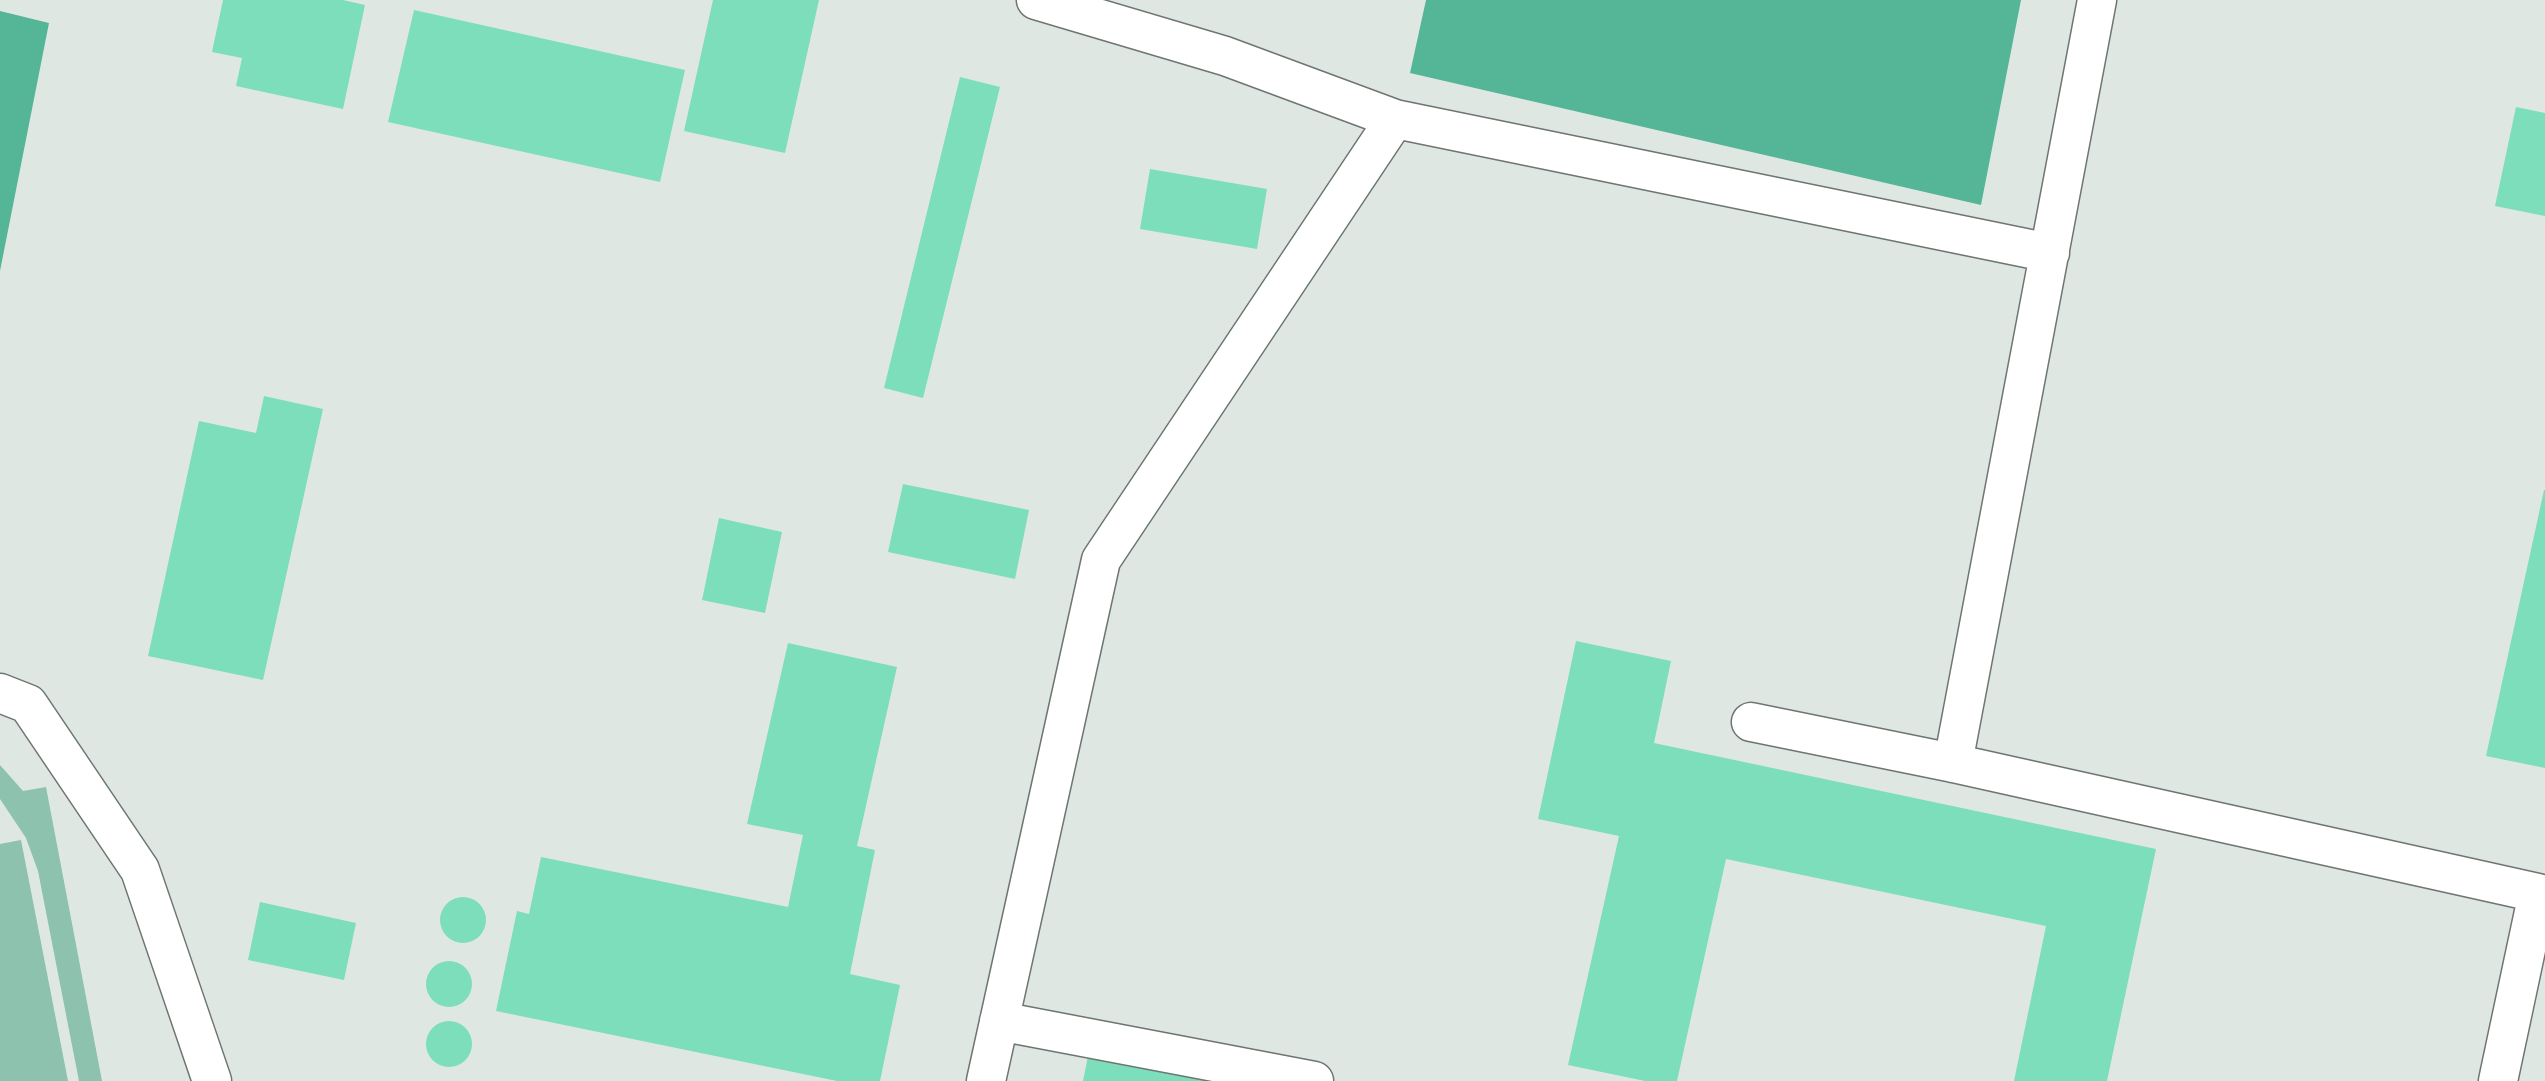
<!DOCTYPE html>
<style>
body{margin:0}
canvas{display:block;background:#dfe7e3}
</style>
<canvas width="2545" height="1081"></canvas>
<script>
const ctx = document.querySelector('canvas').getContext('2d');
ctx.lineJoin = 'round';
function fillPath(path, color) {
  ctx.fillStyle = color;
  ctx.fill(path, 'evenodd');
}
function toPath(rows) {
  const path = new Path2D();
  for (const r of rows) {
    if (r.length === 3) {
      path.moveTo(r[0] + r[2], r[1]);
      path.arc(r[0], r[1], r[2], 0, 2 * Math.PI);
      continue;
    }
    path.moveTo(r[0], r[1]);
    for (let i = 2; i < r.length; i += 2) path.lineTo(r[i], r[i + 1]);
  }
  return path;
}
function stroke(path, color, width, dash) {
  ctx.strokeStyle = color;
  ctx.lineWidth = width;
  ctx.lineCap = dash ? 'butt' : 'round';
  ctx.setLineDash(dash || []);
  ctx.stroke(path);
}
fillPath(toPath([
 [0,765,23,791,46,787,102,1081,79,1081,38,871,26,838,0,799],
 [21,840,68,1081,0,1081,0,844]
]), '#8cc2ae');
fillPath(toPath([
 [1426,0,2021,0,1981,205,1410,73],
 [0,11,49,23,0,271]
]), '#54b696');
fillPath(toPath([
 [223,0,343,0,365,5,343,109,236,86,242,58,212,52],
 [713,0,819,0,785,153,684,131],
 [414,10,685,70,660,182,388,122],
 [960,77,1000,87,923,398,884,388],
 [2516,107,2545,113,2545,216,2495,206],
 [1150,169,1267,189,1257,249,1140,229],
 [264,396,323,409,263,680,148,656,199,421,256,433],
 [903,484,1029,510,1015,579,888,552],
 [2544,490,2545,490,2545,768,2486,756],
 [719,518,782,532,765,613,702,600],
 [1576,641,1671,661,1654,743,2156,849,2107,1081,2014,1081,2046,926,1726,859,1677,1081,1645,1081,1568,1065,1619,836,1538,819],
 [788,643,897,667,857,846,875,850,850,974,900,985,880,1081,837,1081,496,1011,517,911,529,914,541,857,788,907,803,835,747,824],
 [463,920,23],
 [260,902,356,923,344,980,248,960],
 [449,984,23],
 [449,1044,23],
 [1089,1051,1218,1081,1083,1081]
]), '#7ddebc');
const minor = toPath([
 [1036,0,1225,56,1395,119],
 [0,693,28,704,140,870,212,1081],
 [1751,722,1953,763,2538,893,2498,1081],
 [1953,763,2097,0],
 [999,1021,1314,1081],
 [986,1081,1101,560,1395,119,2050,253]
]);
stroke(minor, '#6e7572', 41);
stroke(minor, '#fff', 38);
</script>
